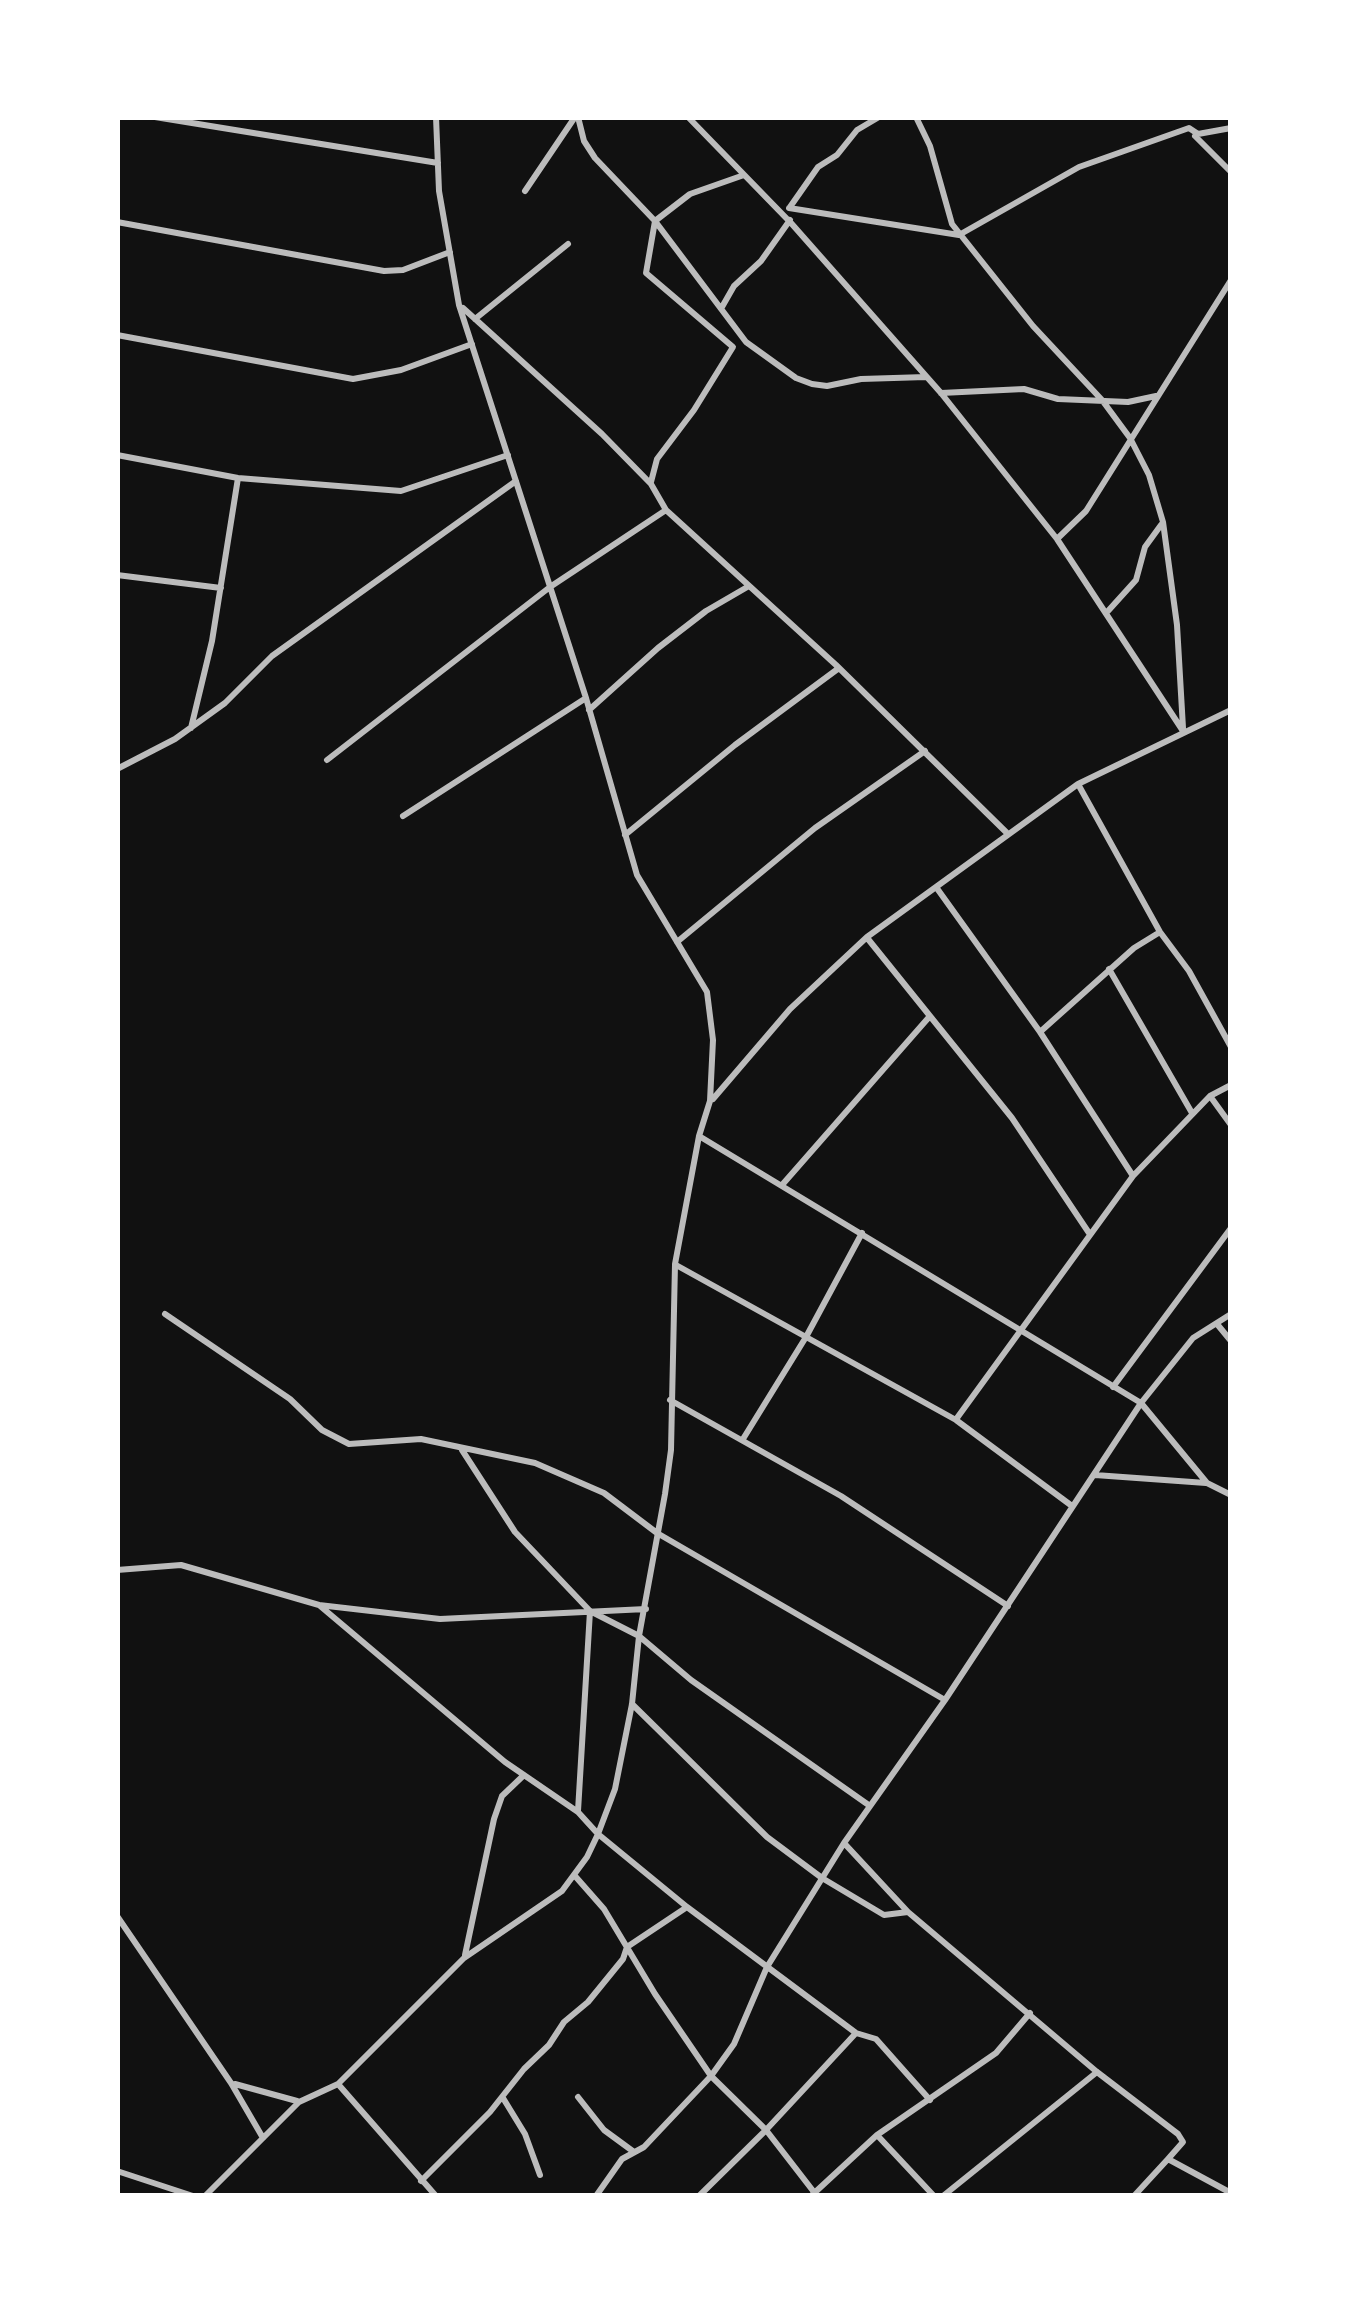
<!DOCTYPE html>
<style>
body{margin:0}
#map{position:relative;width:1348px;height:2313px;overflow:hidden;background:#111;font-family:Mulish,sans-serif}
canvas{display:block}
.frame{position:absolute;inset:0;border:120px solid #fff;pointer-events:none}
</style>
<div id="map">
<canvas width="1348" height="2313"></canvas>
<div class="frame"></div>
</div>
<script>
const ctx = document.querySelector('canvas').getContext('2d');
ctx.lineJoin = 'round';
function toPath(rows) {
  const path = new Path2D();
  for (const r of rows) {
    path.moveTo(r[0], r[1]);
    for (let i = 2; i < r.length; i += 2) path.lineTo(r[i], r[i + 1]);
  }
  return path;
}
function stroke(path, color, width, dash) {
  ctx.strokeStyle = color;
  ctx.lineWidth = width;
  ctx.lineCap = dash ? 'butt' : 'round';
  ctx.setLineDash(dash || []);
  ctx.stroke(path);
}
stroke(toPath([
 [155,117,438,163],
 [578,117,584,141,595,158,655,221,646,273,733,347,694,410,657,459,651,482],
 [688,117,791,223,941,393,1057,539,1183,731],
 [916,117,930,146,952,224,1033,326,1102,400,1130,438,1149,475,1163,522,1177,625,1183,728],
 [1195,136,1231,172],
 [744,175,690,194,655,221,746,342,796,378,812,384,827,386,861,379,926,377],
 [525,191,575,117],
 [790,207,818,167,837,155,857,130,879,117],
 [789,208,959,235,1079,167,1189,128,1198,134,1231,128],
 [117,222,384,271,403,270,450,252],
 [722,307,734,286,761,261,790,220],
 [463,308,602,434,651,484,666,510,836,665,1008,834],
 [475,319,568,244],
 [117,335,353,379,401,370,472,344],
 [941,393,1024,389,1058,399,1128,402,1156,396],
 [117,455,238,478,401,491,508,455],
 [1057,539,1086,511,1231,280],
 [117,575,221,588],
 [1108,611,1136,580,1145,547,1161,525],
 [589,710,658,648,706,611,749,586],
 [191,728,212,641,238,478],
 [327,760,550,587,666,510],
 [117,769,175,739,225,703,272,656,516,481],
 [1078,784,1160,932,1189,971,1231,1047],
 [403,816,586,698],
 [625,835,735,745,839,668],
 [936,887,1040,1032,1133,1176],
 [868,939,1012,1118,1089,1233],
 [677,942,815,828,925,751],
 [1109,969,1192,1113],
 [1040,1032,1134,948,1160,932],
 [1210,1096,1231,1125],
 [713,1099,790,1009,867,937,1078,784,1231,710],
 [699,1136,1141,1403,1207,1483,1231,1495],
 [782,1185,930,1016],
 [676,1265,956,1420,1072,1506],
 [165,1314,290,1399,322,1430,349,1444,421,1439,535,1463,604,1493,657,1533,945,1700],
 [1217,1324,1231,1341],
 [1113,1387,1231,1228],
 [670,1400,841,1496,1008,1606],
 [957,1418,1133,1176,1210,1096,1231,1085],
 [743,1439,806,1337,862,1233],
 [462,1450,515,1532,590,1611,639,1636,691,1680,870,1806],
 [1095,1475,1206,1483],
 [117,1570,181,1565,319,1605,440,1619,646,1609],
 [319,1605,505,1762,578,1812,598,1834,687,1907,856,2033,876,2039,930,2100],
 [632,1704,767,1837,822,1878,884,1915,908,1912],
 [578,1811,590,1611],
 [575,1876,604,1909,655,1994,711,2076,766,2130,817,2196],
 [117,1916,231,2083,263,2138],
 [465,1955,494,1819,502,1796,524,1775],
 [235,2084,297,2101],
 [338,2084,436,2196],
 [578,2097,604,2130,634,2152],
 [503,2098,525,2134,540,2175],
 [877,2135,934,2196],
 [1168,2159,1183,2142,1178,2134,1097,2072,908,1912,844,1843,945,1700,1141,1403,1193,1338,1231,1314],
 [117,2171,193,2196],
 [421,2181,490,2112,524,2069,549,2045,564,2022,588,2002,623,1959,627,1947,687,1907],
 [205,2196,299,2102,338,2084,464,1958,562,1891,587,1857,598,1834,615,1789,632,1704,639,1636,665,1494,671,1450,675,1264,699,1136,710,1101,713,1040,707,992,637,875,586,698,459,305,439,191,436,117],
 [596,2196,622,2159,644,2147,711,2076,734,2044,767,1967,844,1843],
 [699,2196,766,2130,856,2033],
 [811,2196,877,2135,996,2053,1030,2013],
 [943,2196,1097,2072],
 [1134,2196,1168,2159,1231,2193]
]), '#bcbcbc', 6);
</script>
